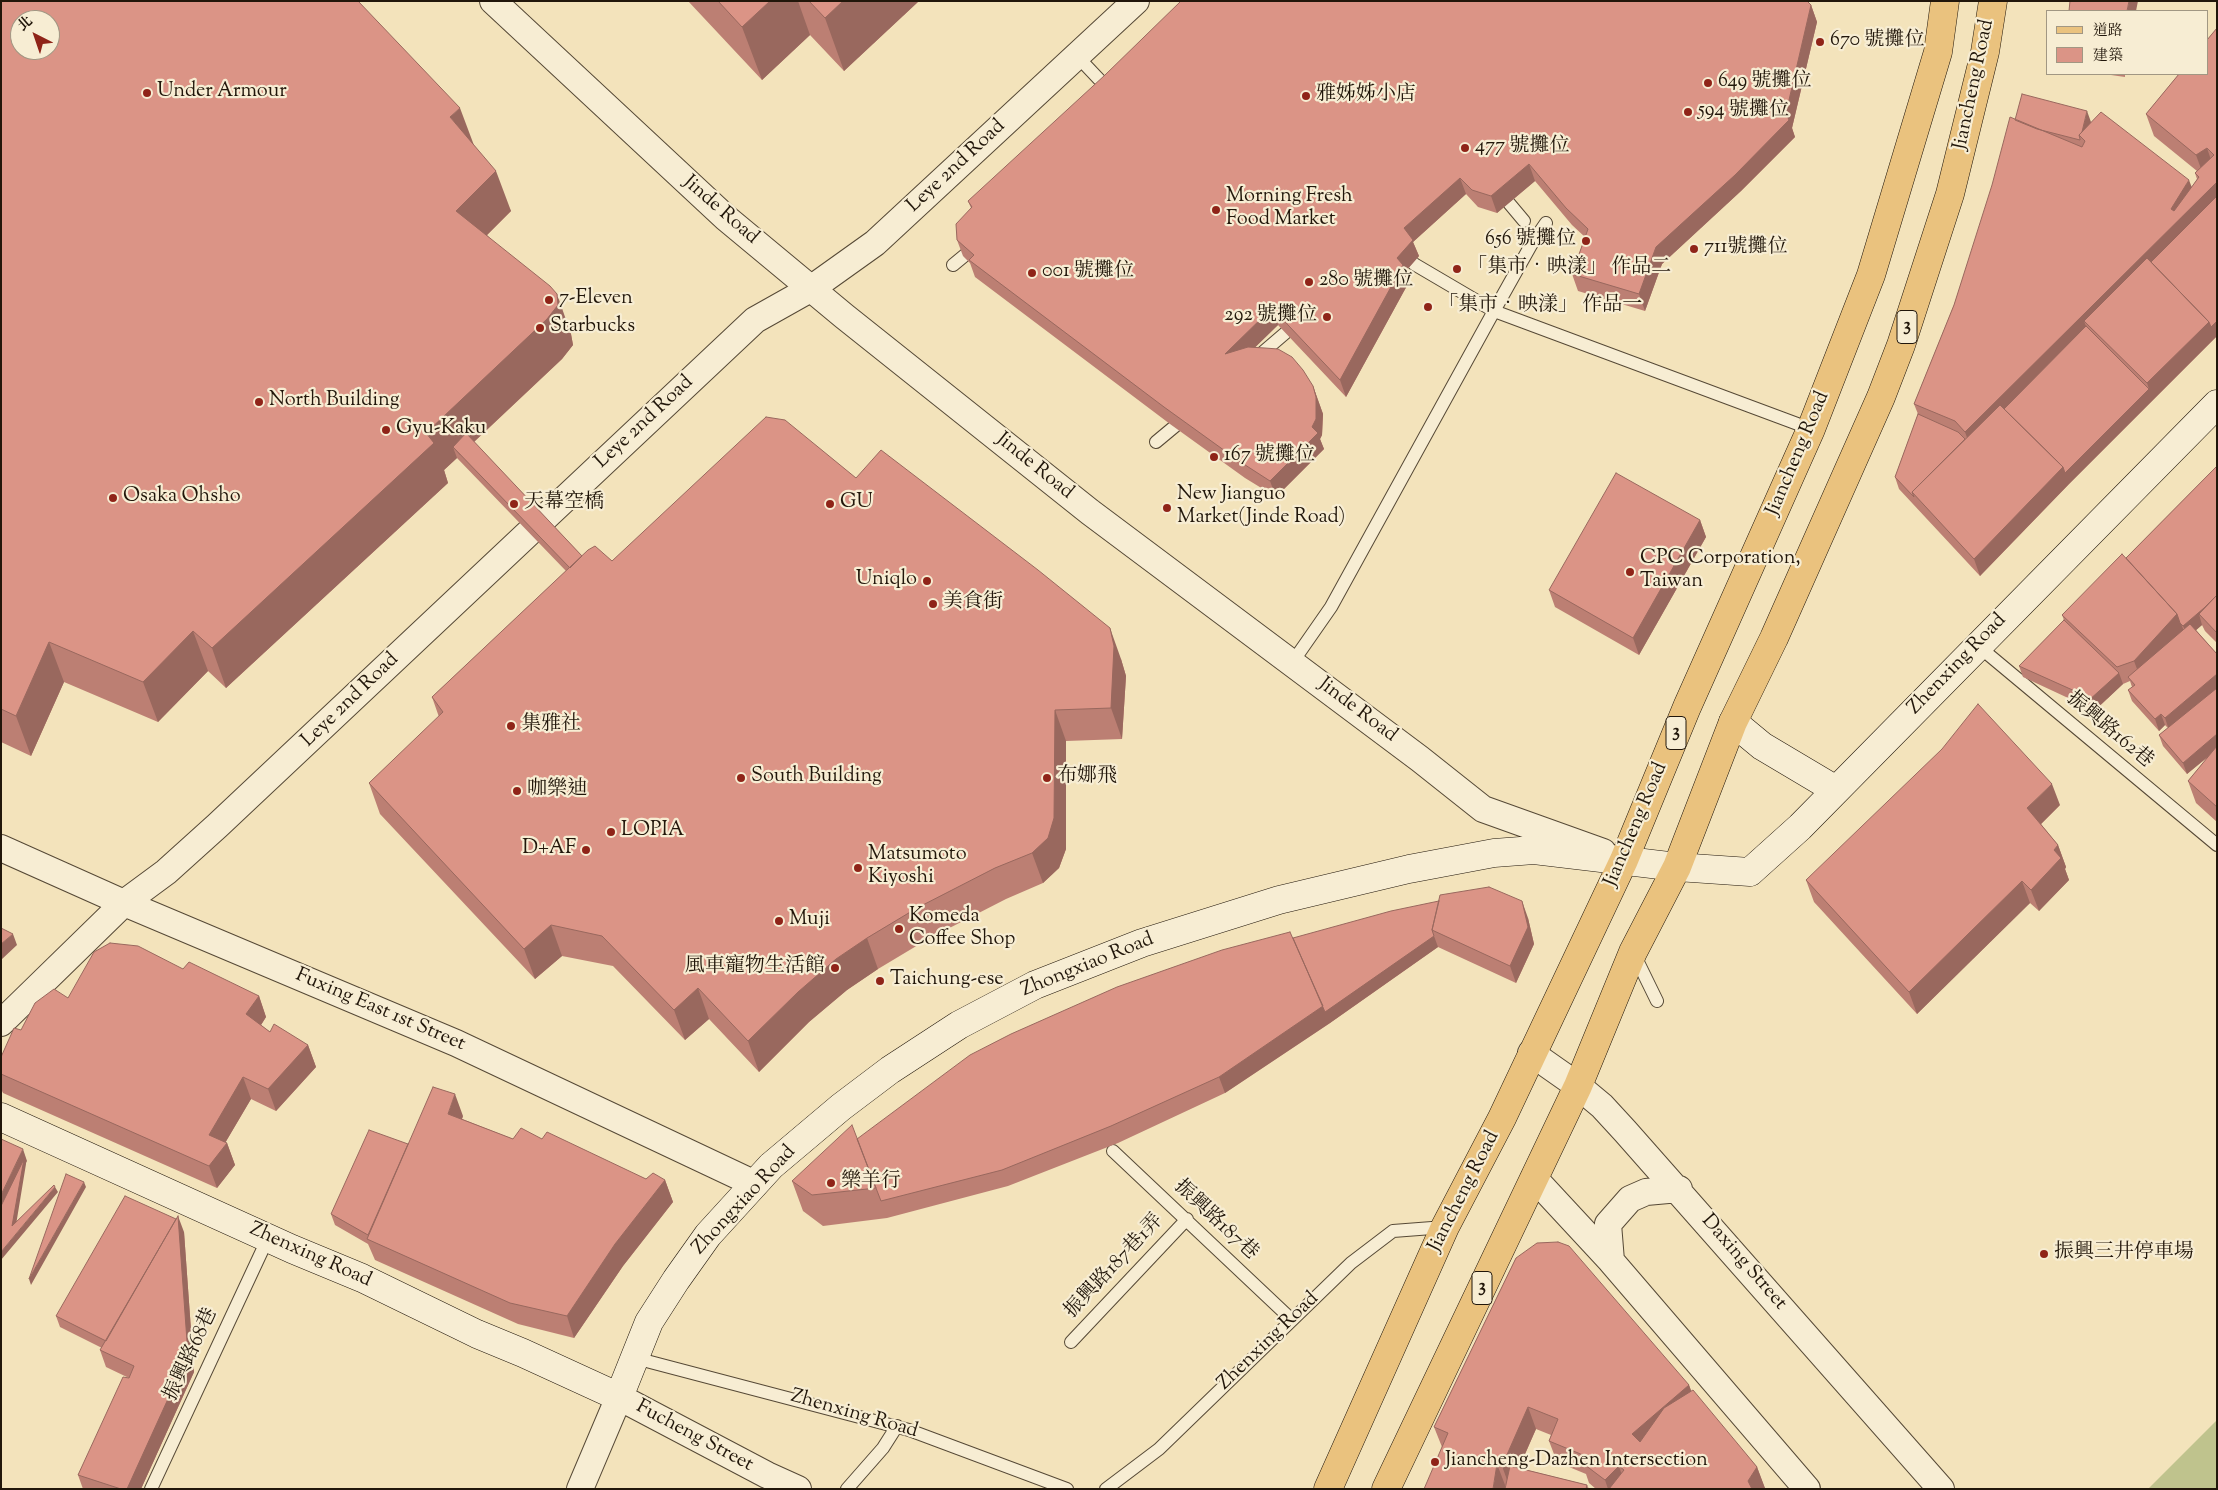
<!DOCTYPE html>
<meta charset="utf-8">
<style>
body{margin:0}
#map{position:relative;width:2218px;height:1490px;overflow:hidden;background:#f3e3bb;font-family:"Sorts Mill Goudy","Noto Serif TC",serif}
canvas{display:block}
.frame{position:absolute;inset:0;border:2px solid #21160a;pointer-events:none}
.legend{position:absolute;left:2046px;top:10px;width:162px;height:65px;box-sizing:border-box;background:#f7edd3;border:1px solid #a19783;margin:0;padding:6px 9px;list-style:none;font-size:15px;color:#21160a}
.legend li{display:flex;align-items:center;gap:10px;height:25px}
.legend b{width:25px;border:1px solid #a19783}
.north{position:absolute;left:10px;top:10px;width:50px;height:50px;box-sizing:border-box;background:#f7edd3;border:1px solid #a19783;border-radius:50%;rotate:319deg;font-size:14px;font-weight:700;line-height:20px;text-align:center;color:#21160a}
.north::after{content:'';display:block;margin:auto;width:18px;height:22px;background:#8f2418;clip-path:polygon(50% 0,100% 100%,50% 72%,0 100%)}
</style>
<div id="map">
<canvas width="2218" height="1490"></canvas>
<div class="frame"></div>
<ul class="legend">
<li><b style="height:6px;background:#eac27e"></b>道路</li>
<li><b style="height:14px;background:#db9486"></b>建築</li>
</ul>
<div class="north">北</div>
</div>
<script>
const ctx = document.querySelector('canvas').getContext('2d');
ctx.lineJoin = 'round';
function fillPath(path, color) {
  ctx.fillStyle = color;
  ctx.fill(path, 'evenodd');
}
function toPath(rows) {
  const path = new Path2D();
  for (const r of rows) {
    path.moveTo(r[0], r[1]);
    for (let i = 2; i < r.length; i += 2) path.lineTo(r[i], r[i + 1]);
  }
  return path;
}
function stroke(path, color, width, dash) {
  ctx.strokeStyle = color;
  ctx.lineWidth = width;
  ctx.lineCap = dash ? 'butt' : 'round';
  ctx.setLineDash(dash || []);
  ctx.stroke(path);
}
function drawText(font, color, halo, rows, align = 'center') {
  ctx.font = font + ' "Sorts Mill Goudy","Noto Serif TC",serif';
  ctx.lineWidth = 4.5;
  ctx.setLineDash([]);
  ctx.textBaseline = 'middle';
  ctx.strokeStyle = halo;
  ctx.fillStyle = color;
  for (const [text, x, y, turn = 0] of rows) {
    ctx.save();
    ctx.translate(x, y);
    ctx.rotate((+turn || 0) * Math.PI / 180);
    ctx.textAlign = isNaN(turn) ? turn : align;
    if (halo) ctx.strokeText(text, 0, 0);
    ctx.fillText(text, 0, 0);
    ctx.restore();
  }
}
fillPath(toPath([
 [2217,1420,2217,1489,2148,1489]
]), '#bfc38d');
const lane = toPath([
 [1077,56,1111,92],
 [1498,190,1524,221],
 [1403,250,1414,264,1494,311,1531,245,1546,223],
 [953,265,976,246],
 [1255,359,1297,323],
 [1156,442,1186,417],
 [1977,645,2217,845],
 [1292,663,1331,607,1494,311,1811,429],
 [1634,954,1657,1001],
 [1113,1151,1291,1319],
 [1071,1342,1187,1219],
 [635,1358,909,1430,1067,1489],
 [151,1489,268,1238],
 [847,1489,883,1448,897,1426],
 [1106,1489,1159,1449,1351,1263,1393,1231,1445,1227]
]);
const street = toPath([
 [493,1,726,218,844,316,1090,512,1420,759,1483,809,1603,852],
 [1,848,124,903,456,1043,755,1184],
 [1,1023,124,903,166,872,217,826,755,320,812,288,875,243,1136,1],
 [1531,1053,1578,1086,1602,1106,1625,1131,1941,1489],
 [1534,1178,1611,1261,1807,1489],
 [1611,1261,1608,1224,1630,1199,1646,1192,1679,1189],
 [580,1489,619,1397,767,1475,798,1489]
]);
const secondary = toPath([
 [1733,722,1762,746,1836,790],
 [1,1117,292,1249,362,1278,477,1334,523,1353,619,1397,649,1322,676,1280,708,1235,771,1166,841,1107,890,1070,959,1025,1035,985,1142,943,1279,900,1409,869,1494,853,1534,850,1677,867,1750,872,1800,827,2217,404]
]);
const primary = toPath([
 [1328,1489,1445,1227,1502,1118,1624,860,1687,707,1811,429,1871,275,1938,52,1945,1],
 [1386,1489,1578,1086,1633,952,1677,867,1733,722,1774,638,1881,397,1901,345,1950,194,1985,52,1993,1]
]);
stroke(lane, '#564936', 14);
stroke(street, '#564936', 28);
stroke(secondary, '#21160a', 29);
stroke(primary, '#21160a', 29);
stroke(lane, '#f7edd3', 12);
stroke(street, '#f7edd3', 26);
stroke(secondary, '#f7edd3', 28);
stroke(primary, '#eac27e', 28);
fillPath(toPath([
 [1,1,473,144,511,211,487,235,571,334,573,345,562,359,474,442,582,556,612,561,856,478,1121,659,1126,676,1122,739,1066,741,1066,849,1059,868,1043,883,1006,899,928,939,878,969,847,990,809,1022,759,1072,709,1019,685,1040,613,966,562,956,535,979,380,814,369,783,439,717,432,697,566,571,457,458,444,470,448,483,226,688,208,671,158,722,64,682,31,756,1,742],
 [688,1,919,1,844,71,810,35,762,80],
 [1811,5,1817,22,1792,128,1795,137,1741,191,1662,264,1645,311,1578,291,1572,274,1585,237,1572,225,1535,181,1497,213,1478,207,1466,194,1413,242,1419,256,1405,272,1409,282,1346,397,1278,325,1255,347,1313,386,1323,414,1322,435,1320,439,1324,449,1276,497,1245,478,1170,424,975,277,970,263,963,256,957,240,971,208,968,201],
 [2217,28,2217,336,2069,484,1980,576,1899,489,1895,477,1918,414,1914,404,1954,305,2015,120,2091,122,2192,187,2197,179,2195,173,2197,171,2154,136,2146,114],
 [2104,74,2125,74,2125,77],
 [2217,466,2217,643,2205,631,2202,625,2196,630,2217,654,2217,822,2196,803,2188,781,2208,757,2187,774,2163,746,2159,735,2168,728,2165,725,2159,731,2132,701,2128,690,2132,687,2130,681,2123,684,2092,713,2081,704,2023,677,2019,666,2064,620,2062,615,2126,558],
 [1700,520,1706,537,1639,655,1555,607,1549,590],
 [2060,805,2041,824,2058,845,2066,867,2065,869,2069,880,2039,911,2030,903,1917,1014,1814,902,1806,880],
 [1528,918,1534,944,1516,983,1438,947,1330,1023,1225,1093,1118,1143,1008,1186,887,1218,823,1226,803,1211,792,1181,857,1139,1293,938],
 [183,969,259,996,266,1017,261,1025,270,1032,308,1045,316,1067,276,1111,251,1099,225,1143,227,1143,235,1165,217,1188,3,1093,1,1089,1,1057,21,1030,68,998],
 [463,1116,462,1119,513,1139,542,1139,646,1179,665,1180,673,1202,623,1266,574,1338,518,1324,375,1260,368,1244,335,1225,331,1214,408,1144],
 [184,1232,194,1372,141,1489,83,1489,78,1475,129,1378,106,1367,100,1350,102,1348,60,1327,56,1316],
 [1516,1258,1689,1385,1691,1391,1757,1467,1765,1489,1596,1489,1589,1483,1586,1474,1557,1462,1549,1441,1551,1435,1536,1429,1519,1468,1587,1485,1589,1489,1505,1489,1506,1486,1442,1447,1434,1427]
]), '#bc7f73');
fillPath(toPath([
 [770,1,798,1,810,35,762,80,742,27],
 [843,1,919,1,844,71,825,18],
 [2129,1,2138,1,2136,11,2127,11],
 [1811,5,1817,22,1792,128,1795,137,1741,191,1662,264,1645,311,1639,294,1656,247,1786,113],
 [460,108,475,148,450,117],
 [2087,111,2091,122,2081,137],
 [2207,148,2214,169,2204,177,2196,155],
 [1529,164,1535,181,1497,213,1491,196],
 [496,171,511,211,471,251,456,211],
 [1460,178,1466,194,1413,242,1419,256,1405,272,1409,282,1346,397,1340,380,1397,258,1404,228],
 [2189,180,2197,201,2217,182,2217,211,2084,321,2090,337,1973,454,1965,432,2171,209],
 [557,294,571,334,573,345,562,359,460,455,453,447,457,458,444,470,448,483,226,688,212,648,426,433],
 [1272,308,1278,325,1231,371,1225,354],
 [2217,321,2217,336,2069,484,1980,576,1974,559,2063,467,2149,389,2147,383,2209,322],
 [1313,386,1323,414,1322,435,1320,439,1324,449,1276,497,1270,481,1312,427],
 [1700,520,1706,537,1639,655,1633,638],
 [2217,597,2199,614,2202,625,2188,637,2183,626],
 [2177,614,2184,631,2140,677,2134,661],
 [1110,628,1121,659,1126,676,1122,739,1111,708],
 [193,631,208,671,158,722,143,682],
 [49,642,64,682,31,756,16,716],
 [2119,673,2123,684,2092,713,2088,701],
 [2217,674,2217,689,2169,730,2165,718],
 [1055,710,1066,741,1066,849,1059,868,1043,883,1032,853],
 [2161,714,2165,725,2159,731,2155,719],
 [2217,734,2217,749,2187,774,2183,763],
 [2052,784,2060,805,2035,830,2027,808],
 [2058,845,2066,867,2065,869,2069,880,2039,911,2031,890,2054,850],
 [2022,881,2030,903,1917,1014,1909,992],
 [1522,901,1528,918,1534,944,1516,983,1510,966],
 [551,925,562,956,535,979,524,949],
 [13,934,17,945,1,960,1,944],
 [1434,936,1438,947,1330,1023,1225,1093,1219,1077,1323,1006],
 [867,938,878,969,847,990,809,1022,759,1072,748,1041,798,992,836,959],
 [698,988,709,1019,685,1040,674,1010],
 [259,996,266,1017,254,1036,246,1014],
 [308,1045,316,1067,276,1111,268,1089],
 [243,1077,251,1099,218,1155,227,1143,235,1165,217,1188,209,1166,209,1135],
 [455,1094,463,1116,456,1135,448,1114],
 [23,1149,27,1161,26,1163,26,1164,15,1231,1,1215,1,1195],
 [665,1180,673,1202,623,1266,574,1338,567,1316,615,1244],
 [84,1182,86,1187,31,1285,29,1279],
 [55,1187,58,1192,1,1260,1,1252],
 [178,1216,184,1232,194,1372,141,1489,127,1489],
 [1689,1385,1697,1406,1640,1456,1632,1434],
 [1528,1407,1536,1429,1510,1488,1502,1466],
 [1497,1464,1505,1485,1505,1489,1493,1489],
 [1619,1466,1626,1488,1625,1489,1608,1489,1605,1480],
 [1757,1467,1765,1488,1765,1489,1751,1489,1748,1481]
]), '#99685e');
const building = toPath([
 [1,1,358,1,460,108,450,117,496,171,456,211,550,286,557,294,558,305,547,319,426,433,434,443,212,648,193,631,143,682,49,642,16,716,1,709,1,1],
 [20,20,50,20,50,50,20,50,20,20],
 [718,1,770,1,742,27,718,1],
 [809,1,843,1,825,18,809,1],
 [1181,1,1807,1,1811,5,1786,113,1789,120,1735,175,1656,247,1639,294,1572,274,1588,229,1566,208,1529,164,1491,196,1472,190,1460,178,1404,228,1413,240,1397,258,1403,265,1340,380,1272,308,1225,354,1248,347,1265,348,1278,349,1292,357,1303,370,1313,386,1316,397,1316,419,1312,427,1318,433,1270,481,1239,461,1164,407,969,260,974,255,957,240,956,224,972,207,968,201,1105,75,1181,1],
 [2070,1,2129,1,2127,11,2069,11,2070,1],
 [2217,28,2217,182,1965,432,1955,421,1914,404,1954,305,1992,185,2010,117,2082,147,2085,141,2079,135,2101,112,2189,180,2171,209,2174,211,2199,177,2195,173,2214,155,2207,148,2196,155,2146,114,2179,74,2207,74,2207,40,2217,28],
 [2022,94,2087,111,2082,132,2079,135,2080,139,2080,140,2037,129,2015,120,2022,94],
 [2217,196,2217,321,2211,327,2209,322,2151,262,2217,196],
 [2147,258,2209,322,2147,383,2084,321,2147,258],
 [2086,326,2149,389,2065,473,2063,467,2004,409,2086,326],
 [2000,405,2063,467,1974,559,1912,492,2000,405],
 [1918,414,1958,432,1965,439,1912,492,1914,497,1895,477,1918,414],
 [766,417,785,420,856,478,881,450,1038,570,1110,628,1114,646,1111,708,1055,710,1054,818,1048,838,1032,853,995,868,917,908,867,938,836,959,798,992,748,1041,698,988,674,1010,602,936,551,925,524,949,369,783,443,712,432,697,588,550,595,546,612,561,766,417],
 [466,433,582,556,570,568,453,447,466,433],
 [2217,466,2217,595,2204,608,2183,626,2180,623,2177,614,2126,558,2217,466],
 [1616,473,1700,520,1633,638,1549,590,1616,473],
 [2122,554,2177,614,2134,661,2117,667,2062,615,2122,554],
 [2217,595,2217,633,2199,614,2217,595],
 [2064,620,2119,673,2088,701,2077,692,2019,666,2064,620],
 [2190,624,2217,654,2217,674,2165,718,2161,714,2155,719,2128,690,2135,685,2128,677,2190,624],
 [2217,688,2217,734,2183,763,2159,735,2217,688],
 [1978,704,2052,784,2027,808,2058,845,2054,850,2061,858,2031,890,2022,881,1909,992,1806,880,1942,749,1978,704],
 [2217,746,2217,807,2188,781,2217,746],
 [1489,887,1522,901,1528,927,1510,966,1432,930,1440,895,1489,887],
 [1439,901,1432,930,1434,936,1325,1012,1293,938,1391,911,1439,901],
 [1,928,13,934,1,944,1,928],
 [1290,932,1323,1006,1219,1077,1111,1126,1002,1170,881,1201,857,1139,970,1055,1011,1034,1117,987,1222,950,1290,932],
 [110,943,138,946,183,969,189,962,259,996,246,1014,270,1032,274,1024,308,1045,268,1089,243,1077,209,1135,227,1143,209,1166,1,1074,1,1057,14,1028,21,1030,35,1003,54,989,68,998,94,952,110,943],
 [433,1087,455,1094,448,1114,513,1139,521,1128,542,1139,547,1132,646,1179,653,1173,665,1180,615,1244,567,1316,510,1303,367,1239,433,1087],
 [852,1125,876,1188,812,1195,792,1181,852,1125],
 [369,1130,408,1144,368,1235,331,1214,369,1130],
 [1,1139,23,1149,1,1195,1,1139],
 [24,1159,12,1226,54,1185,55,1187,1,1252,1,1206,24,1159],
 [66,1174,84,1182,29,1279,66,1174],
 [125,1196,176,1219,106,1341,56,1316,125,1196],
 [178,1216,188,1355,127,1489,121,1489,78,1475,123,1377,129,1378,134,1366,100,1350,178,1216],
 [1558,1242,1569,1246,1689,1385,1632,1434,1640,1442,1664,1408,1693,1390,1757,1467,1748,1481,1752,1489,1609,1489,1624,1470,1619,1466,1605,1480,1581,1462,1583,1455,1549,1441,1558,1419,1528,1407,1502,1466,1497,1464,1493,1489,1424,1489,1448,1433,1434,1427,1516,1258,1537,1243,1558,1242],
 [1510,1466,1587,1485,1586,1489,1505,1489,1510,1466]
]);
fillPath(building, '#db9486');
stroke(building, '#99685e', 1);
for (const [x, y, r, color] of [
 [1820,42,5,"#8f2418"],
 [1708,83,5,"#8f2418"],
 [147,93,5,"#8f2418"],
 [1306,96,5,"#8f2418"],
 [1688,112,5,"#8f2418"],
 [1465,148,5,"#8f2418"],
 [1216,210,5,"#8f2418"],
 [1586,241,5,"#8f2418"],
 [1694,249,5,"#8f2418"],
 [1457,269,5,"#8f2418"],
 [1032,273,5,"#8f2418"],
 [1309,282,5,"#8f2418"],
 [549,300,5,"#8f2418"],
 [1428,307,5,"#8f2418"],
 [1327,317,5,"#8f2418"],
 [540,328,5,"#8f2418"],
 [259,402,5,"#8f2418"],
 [386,430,5,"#8f2418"],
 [1214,457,5,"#8f2418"],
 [113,498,5,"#8f2418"],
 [514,504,5,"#8f2418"],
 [830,504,5,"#8f2418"],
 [1167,508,5,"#8f2418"],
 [1630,572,5,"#8f2418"],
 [927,581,5,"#8f2418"],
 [933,604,5,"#8f2418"],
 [511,726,5,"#8f2418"],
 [741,778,5,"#8f2418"],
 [1047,778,5,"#8f2418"],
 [517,791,5,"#8f2418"],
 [611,832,5,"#8f2418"],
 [586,850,5,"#8f2418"],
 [858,868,5,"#8f2418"],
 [779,921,5,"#8f2418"],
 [899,929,5,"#8f2418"],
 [835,968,5,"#8f2418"],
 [880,981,5,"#8f2418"],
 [831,1183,5,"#8f2418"],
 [2044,1254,5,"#8f2418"],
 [1435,1462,5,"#8f2418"]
]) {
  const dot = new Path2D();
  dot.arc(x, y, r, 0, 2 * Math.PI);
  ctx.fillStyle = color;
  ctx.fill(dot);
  stroke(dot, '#f7edd3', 2);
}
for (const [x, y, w] of [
 [1907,327,20],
 [1676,733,20],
 [1482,1288,20]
]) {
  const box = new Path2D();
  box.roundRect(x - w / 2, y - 16.5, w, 33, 4);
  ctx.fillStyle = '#f7edd3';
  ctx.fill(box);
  stroke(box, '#21160a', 1);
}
drawText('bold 19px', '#21160a', null, [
 ["3",1907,327],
 ["3",1676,733],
 ["3",1482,1288]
]);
drawText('20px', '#21160a', '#f7edd3', [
 ["670 號攤位",1830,42],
 ["649 號攤位",1718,83],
 ["Under Armour",157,93],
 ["雅姊姊小店",1316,96],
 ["594 號攤位",1698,112],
 ["477 號攤位",1475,148],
 ["Morning Fresh",1226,198],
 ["Food Market",1226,221],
 ["656 號攤位",1576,241,"right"],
 ["711號攤位",1704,249],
 ["「集市‧映漾」 作品二",1467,269],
 ["001 號攤位",1042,273],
 ["280 號攤位",1319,282],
 ["7-Eleven",559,300],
 ["「集市‧映漾」 作品一",1438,307],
 ["292 號攤位",1317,317,"right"],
 ["Starbucks",550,328],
 ["North Building",269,402],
 ["Gyu-Kaku",396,430],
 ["167 號攤位",1224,457],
 ["New Jianguo",1177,496],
 ["Market(Jinde Road)",1177,519],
 ["Osaka Ohsho",123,498],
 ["天幕空橋",524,504],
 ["GU",840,504],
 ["CPC Corporation,",1640,560],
 ["Taiwan",1640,583],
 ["Uniqlo",917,581,"right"],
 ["美食街",943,604],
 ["集雅社",521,726],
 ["South Building",751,778],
 ["布娜飛",1057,778],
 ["咖樂迪",527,791],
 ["LOPIA",621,832],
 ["D+AF",576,850,"right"],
 ["Matsumoto",868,856],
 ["Kiyoshi",868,879],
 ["Komeda",909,918],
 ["Coffee Shop",909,941],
 ["Muji",789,921],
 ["風車寵物生活館",825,968,"right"],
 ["Taichung-ese",890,981],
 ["樂羊行",841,1183],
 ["振興三井停車場",2054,1254],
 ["Jiancheng-Dazhen Intersection",1445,1462]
], 'left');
drawText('20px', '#21160a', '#f7edd3', [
 ["Jiancheng Road",1975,85,-78],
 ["Leye 2nd Road",957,167,-43],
 ["Jinde Road",720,211,41],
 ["Leye 2nd Road",645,423,-43],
 ["Jiancheng Road",1799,454,-67],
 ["Jinde Road",1034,467,39],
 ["Zhenxing Road",1958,665,-46],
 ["Leye 2nd Road",351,701,-44],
 ["Jinde Road",1357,711,37],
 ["振興路162巷",2109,731,40],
 ["Jiancheng Road",1637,825,-67],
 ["Zhongxiao Road",1088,966,-22],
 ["Fuxing East 1st Street",380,1011,23],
 ["Jiancheng Road",1465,1192,-63],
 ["Zhongxiao Road",745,1201,-47],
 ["振興路187巷",1215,1221,43],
 ["Zhenxing Road",310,1256,24],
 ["Daxing Street",1743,1263,49],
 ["振興路187巷1弄",1115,1267,-47],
 ["Zhenxing Road",1269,1342,-44],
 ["振興路68巷",192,1355,-65],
 ["Zhenxing Road",854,1415,16],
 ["Fucheng Street",694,1437,28]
]);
</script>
